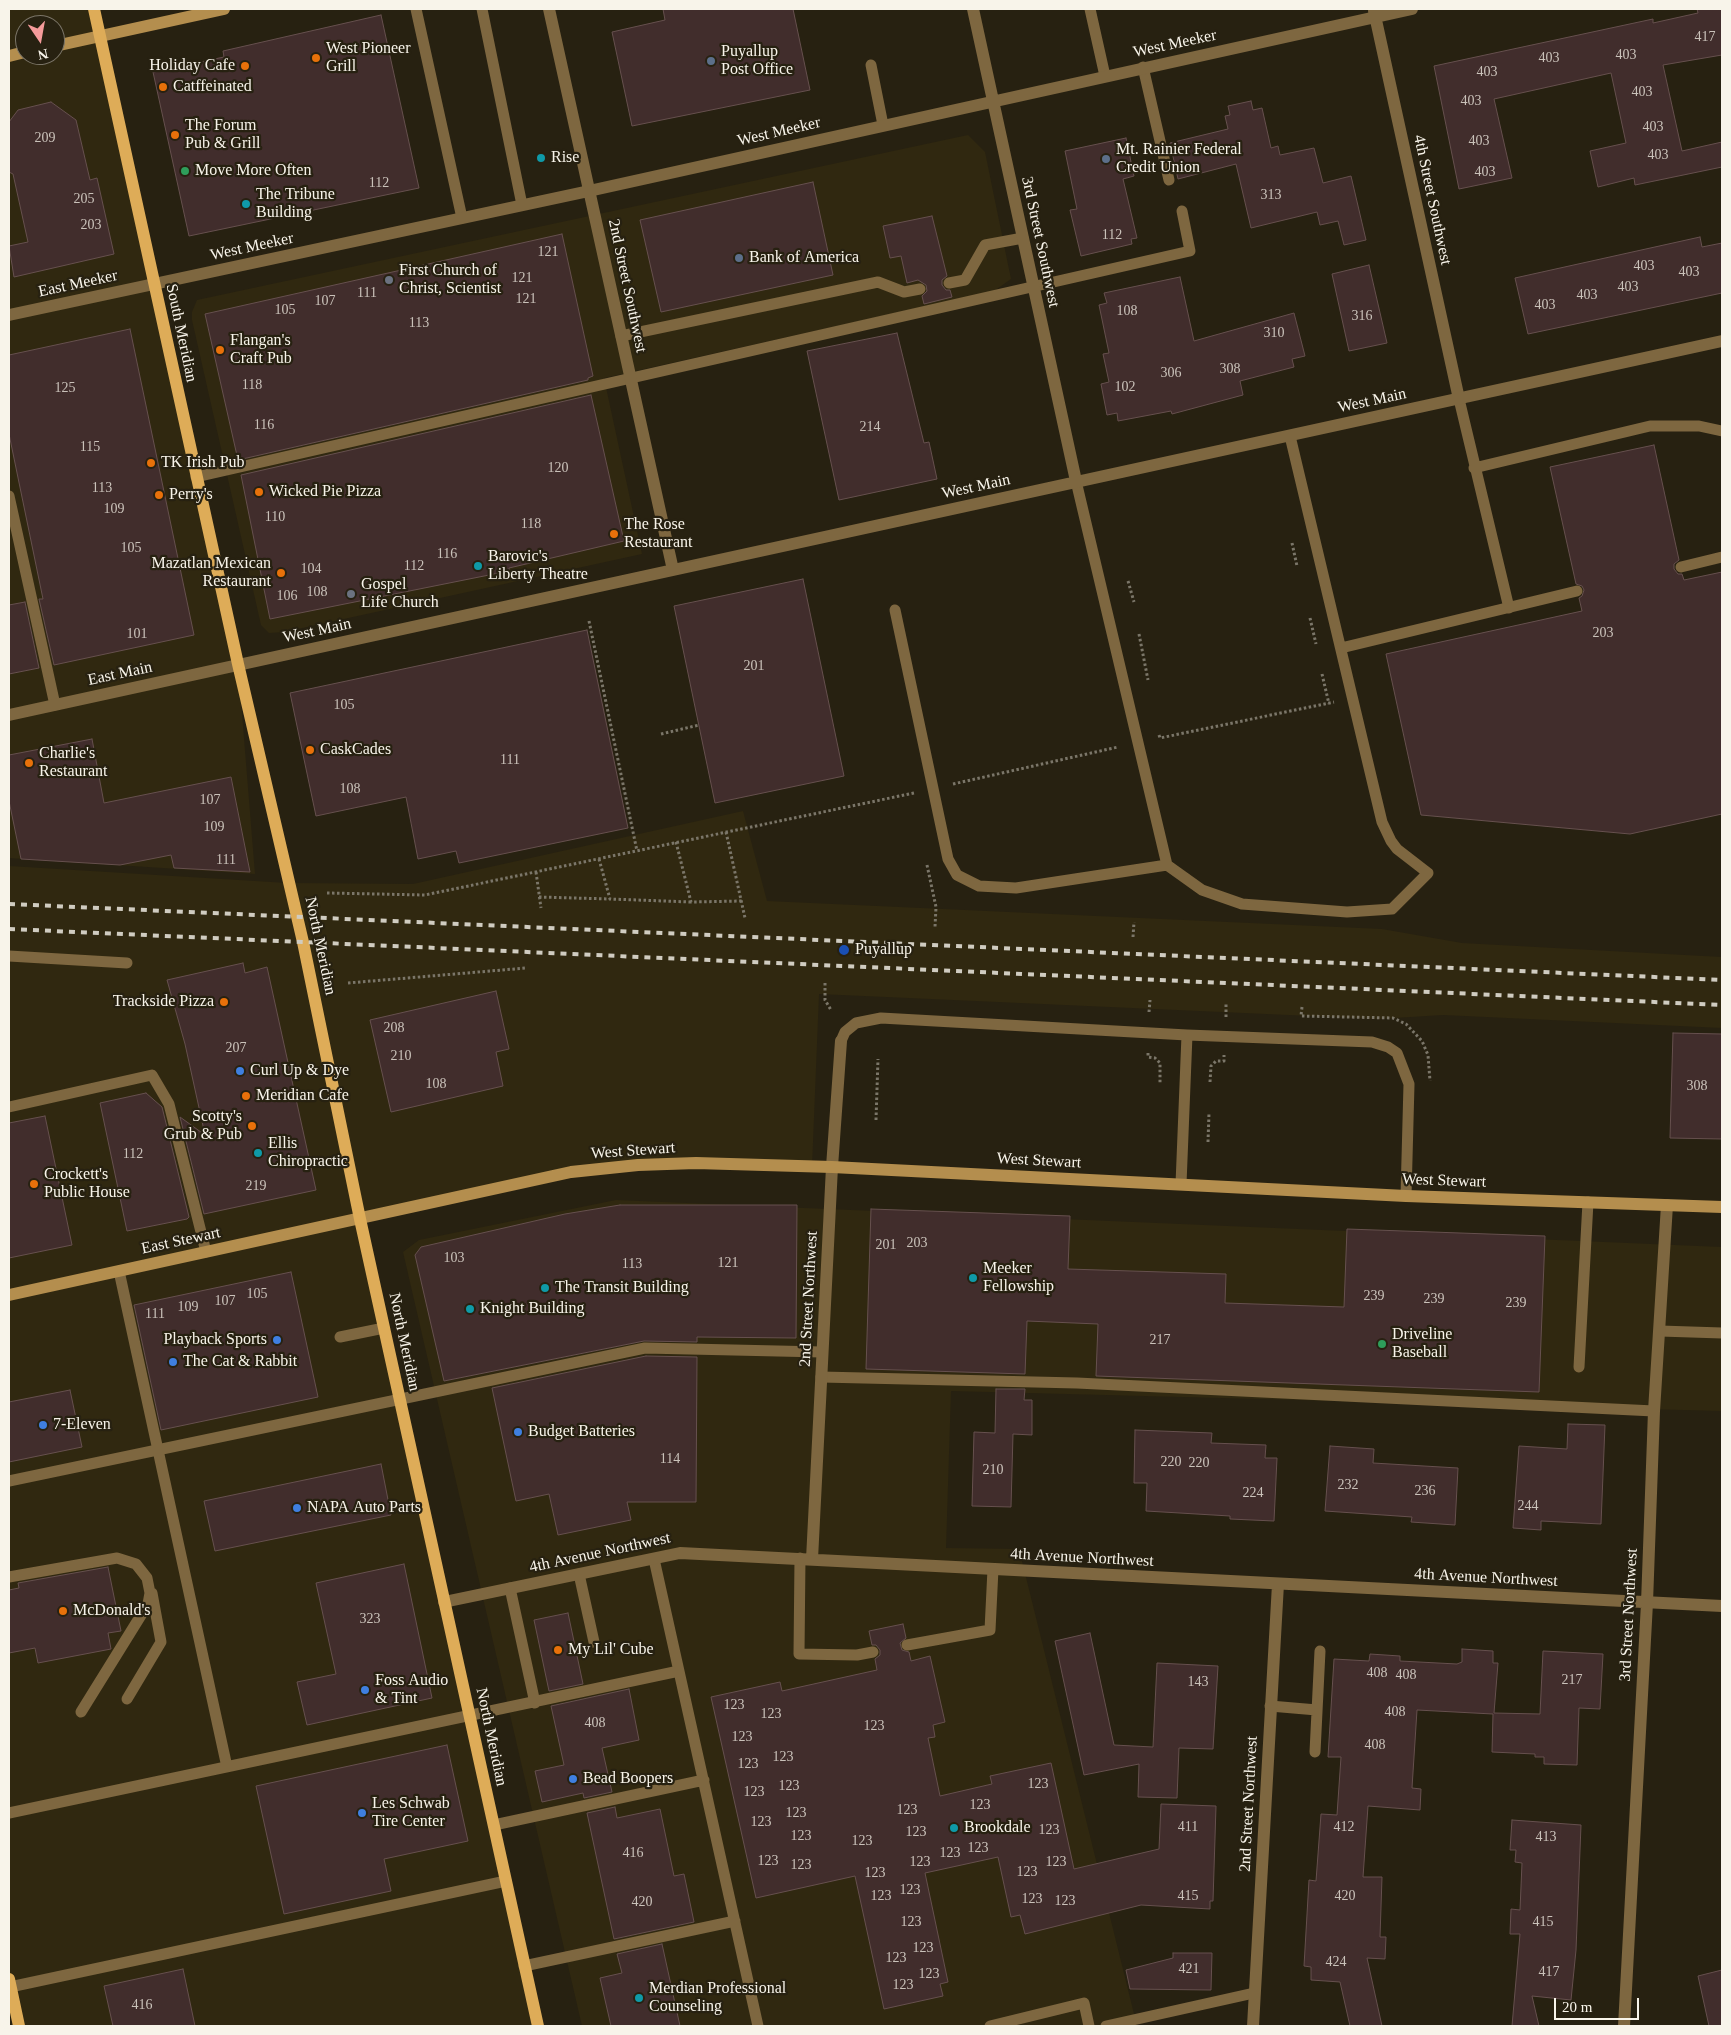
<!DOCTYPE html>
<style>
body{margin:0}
#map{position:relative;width:1731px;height:2035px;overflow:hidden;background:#272111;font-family:"Times New Roman",serif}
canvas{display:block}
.frame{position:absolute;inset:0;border:10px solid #f8f4ea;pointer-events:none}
.north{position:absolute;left:15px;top:15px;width:50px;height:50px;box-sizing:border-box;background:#272111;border:1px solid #7b7568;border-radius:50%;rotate:168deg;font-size:14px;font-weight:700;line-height:20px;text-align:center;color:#f8f4ea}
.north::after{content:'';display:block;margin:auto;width:18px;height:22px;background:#f59b9b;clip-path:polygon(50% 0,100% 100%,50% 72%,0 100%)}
.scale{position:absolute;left:1554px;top:1998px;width:85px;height:22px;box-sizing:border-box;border:2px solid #f8f4ea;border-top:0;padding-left:6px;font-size:15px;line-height:18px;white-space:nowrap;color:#f8f4ea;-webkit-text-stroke:4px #272111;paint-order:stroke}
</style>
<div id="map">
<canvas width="1731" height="2035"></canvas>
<div class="frame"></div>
<div class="north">N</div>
<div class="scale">20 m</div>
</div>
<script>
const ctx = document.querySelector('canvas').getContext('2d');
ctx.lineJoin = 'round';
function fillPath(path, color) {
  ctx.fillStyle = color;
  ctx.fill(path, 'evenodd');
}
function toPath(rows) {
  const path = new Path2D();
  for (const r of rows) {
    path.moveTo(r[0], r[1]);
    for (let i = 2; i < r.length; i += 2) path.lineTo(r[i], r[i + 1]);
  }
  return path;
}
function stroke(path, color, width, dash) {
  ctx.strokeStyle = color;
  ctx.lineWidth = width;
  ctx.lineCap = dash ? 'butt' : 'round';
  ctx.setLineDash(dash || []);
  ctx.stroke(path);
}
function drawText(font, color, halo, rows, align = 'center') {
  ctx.font = font + ' "Times New Roman",serif';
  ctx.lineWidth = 4.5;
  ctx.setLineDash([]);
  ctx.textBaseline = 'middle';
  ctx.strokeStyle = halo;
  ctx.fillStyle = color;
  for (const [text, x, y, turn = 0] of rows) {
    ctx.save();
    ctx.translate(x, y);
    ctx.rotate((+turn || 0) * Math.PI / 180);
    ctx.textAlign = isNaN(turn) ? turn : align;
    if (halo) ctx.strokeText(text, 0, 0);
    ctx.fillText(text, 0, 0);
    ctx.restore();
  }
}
fillPath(toPath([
 [9,9,94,9,238,664,255,874,9,858],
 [25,25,55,25,55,55,25,55],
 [968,135,985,152,1011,279,994,291,604,378,642,554,284,632,269,633,261,625,192,320,192,312,197,300],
 [743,811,767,901,1382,929,1462,943,1722,957,1722,1028,1443,1015,1378,1019,819,994,812,1167,638,1165,360,1219,538,2026,19,2026,9,1979,9,866,288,883,413,884],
 [616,1200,1722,1247,1722,1411,951,1391,946,1548,1019,1549,1137,2026,582,2026,403,1252,419,1240]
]), '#302810');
const building = toPath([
 [663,9,793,9,810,90,632,126,612,32,665,20,663,9],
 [1697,9,1722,9,1722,55,1663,65,1682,151,1722,142,1722,167,1635,185,1634,178,1598,187,1590,151,1626,143,1611,73,1494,99,1512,178,1459,189,1434,66,1653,19,1653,23,1698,13,1697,9],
 [381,15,419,188,189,236,153,72,224,57,223,51,381,15],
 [1251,101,1253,110,1262,108,1271,148,1278,146,1280,155,1314,148,1323,183,1351,176,1366,240,1344,245,1338,221,1320,225,1317,212,1251,228,1236,164,1178,179,1170,143,1228,129,1225,116,1230,115,1228,106,1251,101],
 [51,102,76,120,90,180,97,178,114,254,14,277,9,246,28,242,13,174,9,172,9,122,18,110,51,102],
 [1126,138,1134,176,1123,179,1137,238,1131,239,1132,244,1081,256,1070,210,1077,209,1065,151,1126,138],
 [813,182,833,275,661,312,640,220,813,182],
 [932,216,947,276,942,280,942,285,946,290,950,290,952,297,924,304,922,296,927,291,926,285,918,280,907,283,901,256,890,258,883,226,932,216],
 [562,234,593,376,588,378,588,380,238,460,205,314,562,234],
 [1700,237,1702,247,1722,243,1722,293,1528,334,1515,278,1700,237],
 [1369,265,1387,343,1349,351,1332,274,1369,265],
 [1180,277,1194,341,1294,313,1305,356,1292,359,1294,367,1240,381,1243,395,1172,414,1171,411,1118,421,1117,413,1107,415,1101,384,1109,382,1103,354,1109,353,1099,305,1107,303,1104,293,1180,277],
 [130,329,194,635,54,665,39,599,43,599,9,434,9,355,130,329],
 [897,333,924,443,929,442,937,479,839,500,807,351,897,333],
 [591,395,624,541,509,568,509,571,270,619,241,475,591,395],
 [1654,445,1679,560,1674,564,1674,569,1678,574,1682,574,1684,580,1722,572,1722,814,1630,834,1421,815,1386,654,1582,611,1579,598,1582,596,1584,590,1582,586,1576,584,1550,467,1654,445],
 [803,579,844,776,715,803,674,606,803,579],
 [25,602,39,668,9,674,9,605,25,602],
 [587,630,628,828,459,863,456,851,418,859,406,797,316,816,290,693,587,630],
 [92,739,104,803,231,777,250,872,174,868,171,855,120,865,21,859,9,801,9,755,92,739],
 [243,963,245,973,267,967,316,1190,204,1214,180,1117,205,1135,185,1044,167,980,243,963],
 [496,991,509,1049,496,1052,503,1086,391,1112,370,1020,496,991],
 [1673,1033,1722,1034,1722,1139,1670,1138,1673,1033],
 [146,1093,162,1107,189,1217,187,1219,127,1231,100,1103,146,1093],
 [45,1116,72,1245,9,1258,9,1123,45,1116],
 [620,1205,797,1205,796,1338,697,1337,697,1342,644,1341,444,1381,415,1255,421,1247,565,1214,620,1205],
 [871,1209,1070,1216,1068,1269,1226,1274,1225,1303,1344,1307,1347,1229,1545,1236,1539,1392,1096,1376,1098,1324,1027,1321,1025,1374,866,1369,871,1209],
 [291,1272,318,1397,161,1430,134,1305,291,1272],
 [646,1356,697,1357,696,1502,627,1502,631,1520,558,1535,549,1494,516,1501,492,1388,646,1356],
 [996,1389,1025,1389,1024,1400,1032,1400,1032,1435,1013,1434,1011,1507,972,1506,974,1432,995,1433,996,1389],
 [70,1390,82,1447,9,1462,9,1402,70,1390],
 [1568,1424,1605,1425,1601,1524,1541,1521,1541,1530,1513,1528,1519,1446,1567,1449,1568,1424],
 [1135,1430,1212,1433,1211,1443,1266,1445,1265,1458,1277,1458,1274,1521,1230,1519,1230,1516,1146,1511,1147,1483,1134,1483,1135,1430],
 [1330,1446,1374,1449,1373,1463,1458,1468,1455,1525,1411,1522,1412,1517,1325,1511,1330,1446],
 [381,1464,391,1515,215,1551,204,1501,381,1464],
 [404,1564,432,1698,307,1725,297,1682,336,1674,316,1583,404,1564],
 [108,1567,121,1631,108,1633,111,1649,38,1663,35,1648,9,1653,9,1590,19,1588,18,1583,108,1567],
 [568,1613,583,1684,549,1691,534,1620,568,1613],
 [903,1624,906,1638,900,1643,902,1650,909,1652,911,1661,930,1656,945,1722,933,1725,935,1737,928,1738,940,1796,992,1784,990,1776,1051,1763,1074,1869,1159,1849,1161,1804,1216,1806,1213,1901,1210,1901,1210,1909,1141,1905,1025,1934,1020,1915,1011,1917,998,1857,925,1873,948,1982,940,1984,943,1996,884,2009,855,1876,756,1898,711,1697,780,1682,782,1691,877,1670,875,1659,880,1655,880,1650,876,1645,872,1645,869,1631,903,1624],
 [1090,1633,1114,1745,1153,1747,1157,1663,1218,1666,1213,1749,1179,1748,1177,1798,1138,1797,1139,1764,1084,1775,1055,1641,1090,1633],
 [1462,1649,1493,1651,1493,1663,1498,1663,1494,1713,1540,1714,1543,1651,1603,1654,1600,1709,1579,1708,1577,1765,1544,1764,1544,1757,1535,1757,1535,1754,1492,1752,1493,1714,1417,1710,1412,1788,1421,1789,1420,1810,1368,1806,1363,1877,1382,1877,1380,1937,1386,1937,1385,1959,1367,1958,1382,2026,1350,2026,1340,1982,1311,1980,1311,1967,1304,1966,1309,1880,1316,1881,1321,1814,1337,1815,1341,1757,1328,1757,1334,1659,1369,1661,1370,1654,1400,1656,1400,1661,1457,1664,1462,1662,1462,1649],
 [629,1689,639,1740,602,1748,612,1792,584,1798,583,1793,542,1802,535,1771,564,1765,551,1706,629,1689],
 [447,1745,468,1841,384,1859,391,1891,284,1914,256,1786,447,1745],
 [615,1807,617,1818,660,1809,674,1876,684,1874,694,1922,614,1939,587,1813,615,1807],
 [1512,1820,1581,1825,1576,1950,1571,2000,1532,1996,1539,2026,1512,2026,1520,1934,1510,1934,1511,1909,1520,1910,1522,1863,1515,1862,1516,1850,1510,1850,1512,1820],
 [662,1944,680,2026,611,2026,600,1978,622,1973,617,1954,662,1944],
 [1173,1953,1212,1953,1211,1990,1130,1989,1126,1970,1173,1958,1173,1953],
 [183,1969,195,2026,113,2026,104,1986,183,1969],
 [1722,1970,1722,2026,1709,2026,1698,1976,1722,1970]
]);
fillPath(building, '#412d2c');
stroke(building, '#66504e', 1);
stroke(toPath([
 [1292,543,1297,566],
 [1128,581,1134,602],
 [1310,618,1316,644],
 [589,621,637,851],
 [1139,634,1148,680],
 [1322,674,1329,704],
 [661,734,699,725],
 [1159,735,1160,738,1334,702],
 [953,784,1118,747],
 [726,832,745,918],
 [676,842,691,902,742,901],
 [599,859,610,899,691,902],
 [927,865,936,907,935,927],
 [536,872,541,908],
 [327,893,425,895,914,793],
 [539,897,610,899],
 [1133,937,1134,922],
 [348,983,526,968],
 [825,983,825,1000,831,1010],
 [1302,1007,1301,1016,1393,1018,1406,1024,1422,1041,1428,1055,1430,1081],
 [1149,1012,1150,1000],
 [1226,1017,1226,1004],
 [1148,1053,1148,1057,1155,1058,1160,1063,1160,1083],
 [1210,1082,1211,1066,1216,1061,1224,1061,1224,1055],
 [876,1120,878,1059],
 [1208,1142,1209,1113]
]), '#7b7669', 3, [2.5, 2.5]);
stroke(toPath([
 [416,9,462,218],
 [482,9,522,205],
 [1090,9,1105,76],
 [871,65,883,125],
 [1143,67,1169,180],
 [949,283,965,280,985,245,1023,238],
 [621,336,878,282,904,292,920,289],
 [1459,399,1509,608],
 [1474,468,1650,426,1699,426,1722,431],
 [196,477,1190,251,1182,211],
 [1076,481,1167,865,1202,890,1242,904,1347,912,1392,909,1428,873,1397,849,1391,841,1382,822,1290,436],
 [9,496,55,705],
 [1681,567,1722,557],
 [895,610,948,859,957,875,979,886,1016,888,1167,865],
 [1341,648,1577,591],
 [9,956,127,963],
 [841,1041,845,1032,856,1023,881,1018,1187,1035,1372,1042,1388,1047,1397,1053,1409,1084,1406,1196],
 [9,1107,152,1075,169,1104,206,1252],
 [1181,1184,1187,1035],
 [119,1271,227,1767],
 [1660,1331,1722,1333],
 [340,1337,384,1328],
 [1579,1367,1588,1202],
 [821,1377,1077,1383,1654,1411],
 [9,1481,645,1348,822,1352],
 [800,1558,799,1654,857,1655,873,1652],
 [654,1559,758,2026],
 [579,1574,594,1642],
 [9,1577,117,1558,136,1564,147,1578,150,1593,148,1604,81,1712],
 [510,1588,535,1703],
 [907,1645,990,1630,993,1569],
 [127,1699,161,1642,152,1593],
 [1270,1706,1317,1710],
 [1315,1752,1320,1651],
 [9,1813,679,1671],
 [494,1825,704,1780],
 [524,1966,735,1921],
 [10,1987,506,1881],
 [990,2026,1084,2003,1089,2026],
 [1106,2026,1254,1993]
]), '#7e6740', 11);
stroke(toPath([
 [549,9,673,570],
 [973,9,1076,481],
 [1374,11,1459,399],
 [9,315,589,191,1412,9],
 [9,715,1722,341],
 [812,1559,832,1167,841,1041],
 [444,1602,680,1553,1722,1606],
 [1253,2026,1278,1584],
 [1624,2026,1647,1603,1654,1411,1667,1205]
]), '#7e6740', 12);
stroke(toPath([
 [55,46,224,9],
 [9,56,25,52],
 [9,1295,571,1172,638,1165,696,1163,832,1167,1406,1196,1722,1207]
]), '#b48e4e', 12);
stroke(toPath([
 [94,9,238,664,303,942,360,1219,538,2026],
 [9,1979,19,2026]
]), '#deac58', 12);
stroke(toPath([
 [9,904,1722,980],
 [9,929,1722,1005]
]), '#d0ccc1', 4, [6, 6]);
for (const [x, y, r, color] of [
 [316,58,5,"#e8710a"],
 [711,61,5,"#5c6f8a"],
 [245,66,5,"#e8710a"],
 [163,87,5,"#e8710a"],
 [175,135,5,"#e8710a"],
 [541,158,5,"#0f9aa8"],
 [1106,159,5,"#5c6f8a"],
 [185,171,5,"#2e9e5b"],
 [246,204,5,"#0f9aa8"],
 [739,258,5,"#5c6f8a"],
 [389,280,5,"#6b7280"],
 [220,350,5,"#e8710a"],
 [151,463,5,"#e8710a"],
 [259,492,5,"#e8710a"],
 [159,495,5,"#e8710a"],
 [614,534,5,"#e8710a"],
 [478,566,5,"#0f9aa8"],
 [281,573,5,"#e8710a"],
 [351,594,5,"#6b7280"],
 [310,750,5,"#e8710a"],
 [29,763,5,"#e8710a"],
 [844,950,6,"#1a4fb4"],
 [224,1002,5,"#e8710a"],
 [240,1071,5,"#3f7fe0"],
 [246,1096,5,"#e8710a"],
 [252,1126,5,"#e8710a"],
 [258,1153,5,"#0f9aa8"],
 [34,1184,5,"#e8710a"],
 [973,1278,5,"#0f9aa8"],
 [545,1288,5,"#0f9aa8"],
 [470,1309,5,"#0f9aa8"],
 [277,1340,5,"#3f7fe0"],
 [1382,1344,5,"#2e9e5b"],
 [173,1362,5,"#3f7fe0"],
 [43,1425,5,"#3f7fe0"],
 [518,1432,5,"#3f7fe0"],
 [297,1508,5,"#3f7fe0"],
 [63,1611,5,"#e8710a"],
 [558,1650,5,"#e8710a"],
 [365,1690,5,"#3f7fe0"],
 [573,1779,5,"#3f7fe0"],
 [362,1813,5,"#3f7fe0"],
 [954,1828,5,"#0f9aa8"],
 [639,1998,5,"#0f9aa8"]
]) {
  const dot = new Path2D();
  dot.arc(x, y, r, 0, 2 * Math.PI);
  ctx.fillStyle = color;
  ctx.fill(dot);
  stroke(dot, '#272111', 2);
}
drawText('14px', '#cac2ba', null, [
 ["417",1705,37],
 ["403",1626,55],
 ["403",1549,58],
 ["403",1487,72],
 ["403",1642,92],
 ["403",1471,101],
 ["403",1653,127],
 ["209",45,138],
 ["403",1479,141],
 ["403",1658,155],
 ["403",1485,172],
 ["112",379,183],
 ["313",1271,195],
 ["205",84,199],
 ["203",91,225],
 ["112",1112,235],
 ["121",548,252],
 ["403",1644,266],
 ["403",1689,272],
 ["121",522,278],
 ["403",1628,287],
 ["111",367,293],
 ["403",1587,295],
 ["121",526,299],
 ["107",325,301],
 ["403",1545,305],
 ["105",285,310],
 ["108",1127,311],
 ["316",1362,316],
 ["113",419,323],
 ["310",1274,333],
 ["308",1230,369],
 ["306",1171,373],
 ["118",252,385],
 ["102",1125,387],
 ["125",65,388],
 ["116",264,425],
 ["214",870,427],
 ["115",90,447],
 ["120",558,468],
 ["113",102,488],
 ["109",114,509],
 ["110",275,517],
 ["118",531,524],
 ["105",131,548],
 ["116",447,554],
 ["112",414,566],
 ["104",311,569],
 ["108",317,592],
 ["106",287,596],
 ["203",1603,633],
 ["101",137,634],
 ["201",754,666],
 ["105",344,705],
 ["111",510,760],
 ["108",350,789],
 ["107",210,800],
 ["109",214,827],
 ["111",226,860],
 ["208",394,1028],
 ["207",236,1048],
 ["210",401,1056],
 ["108",436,1084],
 ["308",1697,1086],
 ["112",133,1154],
 ["219",256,1186],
 ["203",917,1243],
 ["201",886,1245],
 ["103",454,1258],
 ["121",728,1263],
 ["113",632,1264],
 ["105",257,1294],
 ["239",1374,1296],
 ["239",1434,1299],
 ["107",225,1301],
 ["239",1516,1303],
 ["109",188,1307],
 ["111",155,1314],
 ["217",1160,1340],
 ["114",670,1459],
 ["220",1171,1462],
 ["220",1199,1463],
 ["210",993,1470],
 ["232",1348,1485],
 ["236",1425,1491],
 ["224",1253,1493],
 ["244",1528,1506],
 ["323",370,1619],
 ["408",1377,1673],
 ["408",1406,1675],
 ["217",1572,1680],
 ["143",1198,1682],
 ["123",734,1705],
 ["408",1395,1712],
 ["123",771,1714],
 ["408",595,1723],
 ["123",874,1726],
 ["123",742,1737],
 ["408",1375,1745],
 ["123",783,1757],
 ["123",748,1764],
 ["123",1038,1784],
 ["123",789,1786],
 ["123",754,1792],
 ["123",980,1805],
 ["123",907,1810],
 ["123",796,1813],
 ["123",761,1822],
 ["411",1188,1827],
 ["412",1344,1827],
 ["123",1049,1830],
 ["123",916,1832],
 ["123",801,1836],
 ["413",1546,1837],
 ["123",862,1841],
 ["123",978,1848],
 ["416",633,1853],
 ["123",950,1853],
 ["123",768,1861],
 ["123",920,1862],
 ["123",1056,1862],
 ["123",801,1865],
 ["123",1027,1872],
 ["123",875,1873],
 ["123",910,1890],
 ["123",881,1896],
 ["415",1188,1896],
 ["420",1345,1896],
 ["123",1032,1899],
 ["123",1065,1901],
 ["420",642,1902],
 ["123",911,1922],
 ["415",1543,1922],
 ["123",923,1948],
 ["123",896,1958],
 ["424",1336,1962],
 ["421",1189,1969],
 ["417",1549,1972],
 ["123",929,1974],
 ["123",903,1985],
 ["416",142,2005]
]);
drawText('16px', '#f8f4ea', '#272111', [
 ["West Meeker",1175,44,-12],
 ["West Meeker",779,132,-13],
 ["4th Street Southwest",1432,200,78],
 ["3rd Street Southwest",1040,242,78],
 ["West Meeker",252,247,-12],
 ["East Meeker",78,284,-12],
 ["2nd Street Southwest",627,286,78],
 ["South Meridian",181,333,78],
 ["West Main",1372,401,-12],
 ["West Main",976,487,-12],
 ["West Main",317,631,-12],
 ["East Main",120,674,-12],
 ["North Meridian",320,946,78],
 ["West Stewart",633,1151,-4],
 ["West Stewart",1039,1161,3],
 ["West Stewart",1444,1181,2],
 ["East Stewart",181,1241,-12],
 ["2nd Street Northwest",809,1299,-87],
 ["North Meridian",404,1342,78],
 ["4th Avenue Northwest",600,1553,-12],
 ["4th Avenue Northwest",1082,1558,3],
 ["4th Avenue Northwest",1486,1578,3],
 ["3rd Street Northwest",1629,1615,-87],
 ["North Meridian",491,1737,78],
 ["2nd Street Northwest",1249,1804,-87]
]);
drawText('16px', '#f8f4ea', '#272111', [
 ["West Pioneer",326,49],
 ["Grill",326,67],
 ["Puyallup",721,52],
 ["Post Office",721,70],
 ["Holiday Cafe",235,66,"right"],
 ["Catffeinated",173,87],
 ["The Forum",185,126],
 ["Pub & Grill",185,144],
 ["Mt. Rainier Federal",1116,150],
 ["Credit Union",1116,168],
 ["Rise",551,158],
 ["Move More Often",195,171],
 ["The Tribune",256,195],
 ["Building",256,213],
 ["Bank of America",749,258],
 ["First Church of",399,271],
 ["Christ, Scientist",399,289],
 ["Flangan's",230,341],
 ["Craft Pub",230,359],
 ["TK Irish Pub",161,463],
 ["Wicked Pie Pizza",269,492],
 ["Perry's",169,495],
 ["The Rose",624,525],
 ["Restaurant",624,543],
 ["Barovic's",488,557],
 ["Liberty Theatre",488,575],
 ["Mazatlan Mexican",271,564,"right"],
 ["Restaurant",271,582,"right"],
 ["Gospel",361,585],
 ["Life Church",361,603],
 ["CaskCades",320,750],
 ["Charlie's",39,754],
 ["Restaurant",39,772],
 ["Puyallup",855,950],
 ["Trackside Pizza",214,1002,"right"],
 ["Curl Up & Dye",250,1071],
 ["Meridian Cafe",256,1096],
 ["Scotty's",242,1117,"right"],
 ["Grub & Pub",242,1135,"right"],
 ["Ellis",268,1144],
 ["Chiropractic",268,1162],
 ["Crockett's",44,1175],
 ["Public House",44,1193],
 ["Meeker",983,1269],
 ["Fellowship",983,1287],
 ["The Transit Building",555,1288],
 ["Knight Building",480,1309],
 ["Driveline",1392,1335],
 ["Baseball",1392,1353],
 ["Playback Sports",267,1340,"right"],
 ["The Cat & Rabbit",183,1362],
 ["7-Eleven",53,1425],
 ["Budget Batteries",528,1432],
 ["NAPA Auto Parts",307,1508],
 ["McDonald's",73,1611],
 ["My Lil' Cube",568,1650],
 ["Foss Audio",375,1681],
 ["& Tint",375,1699],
 ["Bead Boopers",583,1779],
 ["Les Schwab",372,1804],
 ["Tire Center",372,1822],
 ["Brookdale",964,1828],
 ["Merdian Professional",649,1989],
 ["Counseling",649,2007]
], 'left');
</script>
